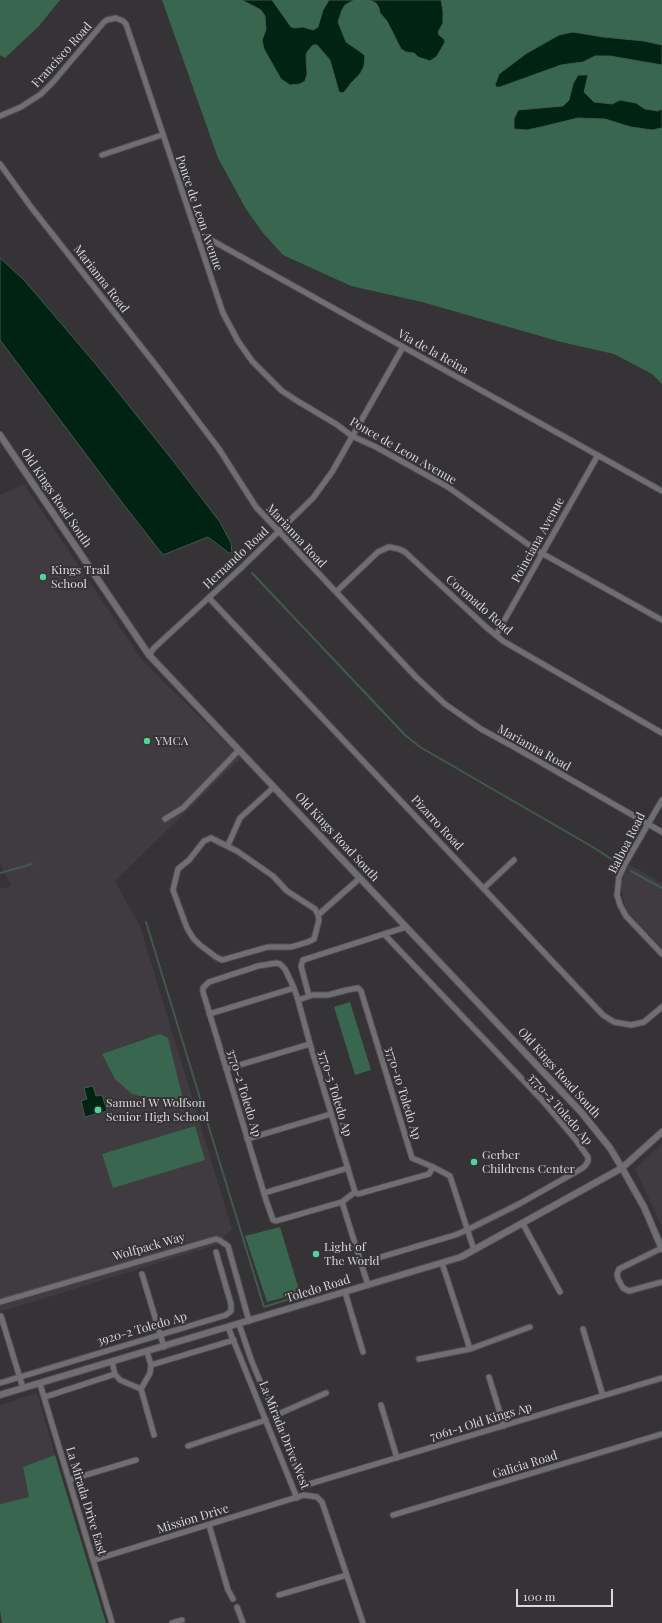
<!DOCTYPE html>
<style>
body{margin:0}
#map{position:relative;width:662px;height:1623px;overflow:hidden;background:#353335;font-family:"Playfair Display",serif}
canvas{display:block}
.scale{position:absolute;left:516px;top:1589px;width:97px;height:18px;box-sizing:border-box;border:2px solid #d8d7d9;border-top:0;padding-left:5px;font-size:12px;line-height:14px;white-space:nowrap;color:#d8d7d9;-webkit-text-stroke:3px #353335;paint-order:stroke}
</style>
<div id="map">
<canvas width="662" height="1623"></canvas>
<div class="scale">100 m</div>
</div>
<script>
const ctx = document.querySelector('canvas').getContext('2d');
ctx.lineJoin = 'round';
function fillPath(path, color) {
  ctx.fillStyle = color;
  ctx.fill(path, 'evenodd');
}
function toPath(rows) {
  const path = new Path2D();
  for (const r of rows) {
    path.moveTo(r[0], r[1]);
    for (let i = 2; i < r.length; i += 2) path.lineTo(r[i], r[i + 1]);
  }
  return path;
}
function stroke(path, color, width, dash) {
  ctx.strokeStyle = color;
  ctx.lineWidth = width;
  ctx.lineCap = dash ? 'butt' : 'round';
  ctx.setLineDash(dash || []);
  ctx.stroke(path);
}
function drawText(font, color, halo, rows, align = 'center') {
  ctx.font = font + ' "Playfair Display",serif';
  ctx.lineWidth = 4;
  ctx.setLineDash([]);
  ctx.textBaseline = 'middle';
  ctx.strokeStyle = halo;
  ctx.fillStyle = color;
  for (const [text, x, y, turn = 0] of rows) {
    ctx.save();
    ctx.translate(x, y);
    ctx.rotate((+turn || 0) * Math.PI / 180);
    ctx.textAlign = isNaN(turn) ? turn : align;
    if (halo) ctx.strokeText(text, 0, 0);
    ctx.fillText(text, 0, 0);
    ctx.restore();
  }
}
fillPath(toPath([
 [24,484,142,660,241,758,115,881,140,926,232,1229,216,1245,0,1312,0,889,11,886,0,863,0,495],
 [629,864,662,883,662,948,626,910,620,885],
 [662,1143,662,1227,635,1169],
 [37,1393,55,1455,24,1467,29,1497,0,1504,0,1405]
]), '#403a41');
fillPath(toPath([
 [0,0,60,0,39,26,5,58,0,55],
 [162,0,662,0,662,384,652,374,614,354,561,342,422,302,351,286,283,255,263,233,246,209,218,158],
 [350,1002,371,1070,355,1075,334,1007],
 [160,1034,168,1038,183,1099,159,1101,132,1094,115,1079,102,1054],
 [195,1126,205,1160,113,1188,102,1154],
 [280,1227,300,1293,267,1302,245,1236],
 [55,1455,106,1623,2,1623,0,1611,0,1504,29,1497,23,1467]
]), '#39664e');
const water = toPath([
 [242,0,272,0,291,27,295,28,303,27,313,30,318,27,323,10,329,0,354,0,345,5,342,10,338,22,346,42,362,53,365,56,364,66,360,74,351,83,345,91,343,93,339,92,330,60,317,45,313,45,307,52,306,56,307,74,305,81,300,84,290,85,281,79,264,49,262,40,266,30,265,16,261,10,242,0],
 [370,0,441,0,443,11,443,23,438,32,439,35,444,39,445,42,437,56,430,61,418,57,414,53,406,52,401,49,387,21,380,13,379,8,376,3,370,0],
 [573,32,603,37,644,41,662,45,662,65,610,56,595,56,583,62,561,65,500,87,496,87,495,85,499,74,527,53,559,35,573,32],
 [578,75,588,75,584,92,594,102,612,104,620,100,636,103,645,109,658,111,662,109,662,128,652,130,631,127,605,119,578,118,541,127,527,130,514,129,514,119,518,110,563,106,569,100,573,84,578,75],
 [0,258,24,280,94,362,174,462,220,522,231,543,232,553,229,553,208,537,163,555,124,505,0,340,0,258],
 [93,1086,96,1096,102,1095,107,1111,85,1117,81,1101,87,1099,84,1088,93,1086]
]);
fillPath(water, '#002313');
stroke(water, '#41594e', 1);
stroke(toPath([
 [252,573,405,735,420,747,591,846,616,862],
 [631,871,662,888],
 [0,873,32,864],
 [146,922,264,1307,299,1296]
]), '#41594e', 2);
const minor = toPath([
 [0,116,21,107,41,94,53,82,104,22,107,20,116,18,123,21,126,24,223,313,238,341,252,361,282,391,299,402,336,424,352,436,376,447,448,487,536,550,662,620],
 [102,155,162,135],
 [0,164,31,207,158,368,219,449,256,507,416,677,445,704,481,729,514,747,662,832],
 [195,231,662,491],
 [336,592,378,552,389,547,399,549,405,552,486,627,503,641,662,733],
 [209,598,603,1015,614,1022,631,1025,644,1022,662,1007],
 [496,635,598,455],
 [149,655,154,648,240,569,313,498,332,472,403,347],
 [662,800,625,864,619,877,617,895,620,905,626,916,662,954],
 [165,819,183,808,239,750],
 [211,838,237,851,273,876,287,891,315,909,318,915,319,920,314,939,308,942,291,947,268,947,222,960,216,957,200,945,193,938,187,928,173,890,178,869,189,860,204,841,211,838],
 [228,845,240,818,274,787],
 [484,888,514,860],
 [318,915,360,878],
 [309,996,301,966,303,960,406,927],
 [298,1000,313,995,328,995,347,990,358,988,361,991,412,1158,433,1167,429,1174,358,1194,355,1192,342,1202,276,1221,273,1220,266,1200,203,992,203,988,209,982,258,966,276,963,280,964,285,969,294,988,298,1000,310,1044,355,1192],
 [209,1014,294,988],
 [226,1069,310,1044],
 [247,1139,331,1114],
 [433,1167,450,1176,474,1250],
 [264,1193,348,1168],
 [342,1202,361,1263,455,1235,467,1230,519,1204,581,1169,585,1166,588,1161,588,1157,575,1139,541,1099,384,934],
 [523,1224,560,1292],
 [662,1248,619,1269,617,1274,618,1279,623,1288,629,1291,662,1282],
 [361,1263,368,1285],
 [442,1263,470,1349],
 [142,1274,164,1347],
 [345,1292,363,1352],
 [0,1302,216,1239,219,1240,228,1246,249,1321],
 [1,1316,23,1388],
 [239,1324,252,1362,302,1482,306,1485,662,1378],
 [228,1327,297,1498],
 [583,1329,603,1396],
 [147,1352,151,1365],
 [419,1359,470,1349,530,1327],
 [112,1362,115,1374,120,1380,141,1389],
 [151,1365,234,1340],
 [489,1377,504,1426],
 [0,1383,226,1315,231,1311,231,1304,216,1252],
 [40,1384,112,1623],
 [141,1389,154,1435],
 [141,1389,150,1373,151,1365],
 [45,1397,115,1374],
 [381,1405,397,1458],
 [274,1416,326,1393],
 [188,1446,266,1420],
 [69,1480,136,1460],
 [393,1515,662,1434],
 [209,1525,228,1590,233,1599],
 [94,1560,304,1495,317,1497,322,1502,363,1623],
 [279,1595,347,1575],
 [237,1607,243,1623],
 [172,1623,182,1620]
]);
const tertiary = toPath([
 [0,435,149,655,581,1112,610,1148,622,1168,644,1207,662,1249],
 [0,1395,461,1257,622,1168,662,1132]
]);
stroke(minor, '#515052', 7);
stroke(tertiary, '#515052', 8);
stroke(minor, '#706e71', 5);
stroke(tertiary, '#706e71', 6);
for (const [x, y, r, color] of [
 [43,577,4,"#52d397"],
 [147,741,4,"#52d397"],
 [98,1110,4,"#52d397"],
 [474,1162,4,"#52d397"],
 [316,1254,4,"#52d397"]
]) {
  const dot = new Path2D();
  dot.arc(x, y, r, 0, 2 * Math.PI);
  ctx.fillStyle = color;
  ctx.fill(dot);
  stroke(dot, '#353335', 1.5);
}
drawText('12px', '#d8d7d9', '#353335', [
 ["Francisco Road",62,55,-48],
 ["Ponce de Leon Avenue",199,213,71],
 ["Marianna Road",101,279,52],
 ["Via de la Reina",433,352,29],
 ["Ponce de Leon Avenue",403,451,30],
 ["Old Kings Road South",56,498,56],
 ["Marianna Road",296,536,47],
 ["Poinciana Avenue",538,540,-61],
 ["Hernando Road",236,558,-43],
 ["Coronado Road",479,605,41],
 ["Marianna Road",534,748,29],
 ["Pizarro Road",437,823,47],
 ["Old Kings Road South",337,837,47],
 ["Balboa Road",627,843,-63],
 ["Old Kings Road South",559,1073,48],
 ["3770-2 Toledo Ap",244,1093,73],
 ["3770-5 Toledo Ap",335,1093,73],
 ["3770-10 Toledo Ap",403,1093,73],
 ["3770-2 Toledo Ap",560,1109,49],
 ["Wolfpack Way",149,1247,-16],
 ["Toledo Road",318,1289,-17],
 ["3920-2 Toledo Ap",142,1329,-16],
 ["7061-1 Old Kings Ap",481,1422,-17],
 ["La Mirada Drive West",284,1435,68],
 ["Galicia Road",525,1465,-17],
 ["La Mirada Drive East",86,1501,73],
 ["Mission Drive",193,1519,-17]
]);
drawText('12px', '#d8d7d9', '#353335', [
 ["Kings Trail",51,570],
 ["School",51,584],
 ["YMCA",155,741],
 ["Samuel W Wolfson",106,1103],
 ["Senior High School",106,1117],
 ["Gerber",482,1155],
 ["Childrens Center",482,1169],
 ["Light of",324,1247],
 ["The World",324,1261]
], 'left');
</script>
